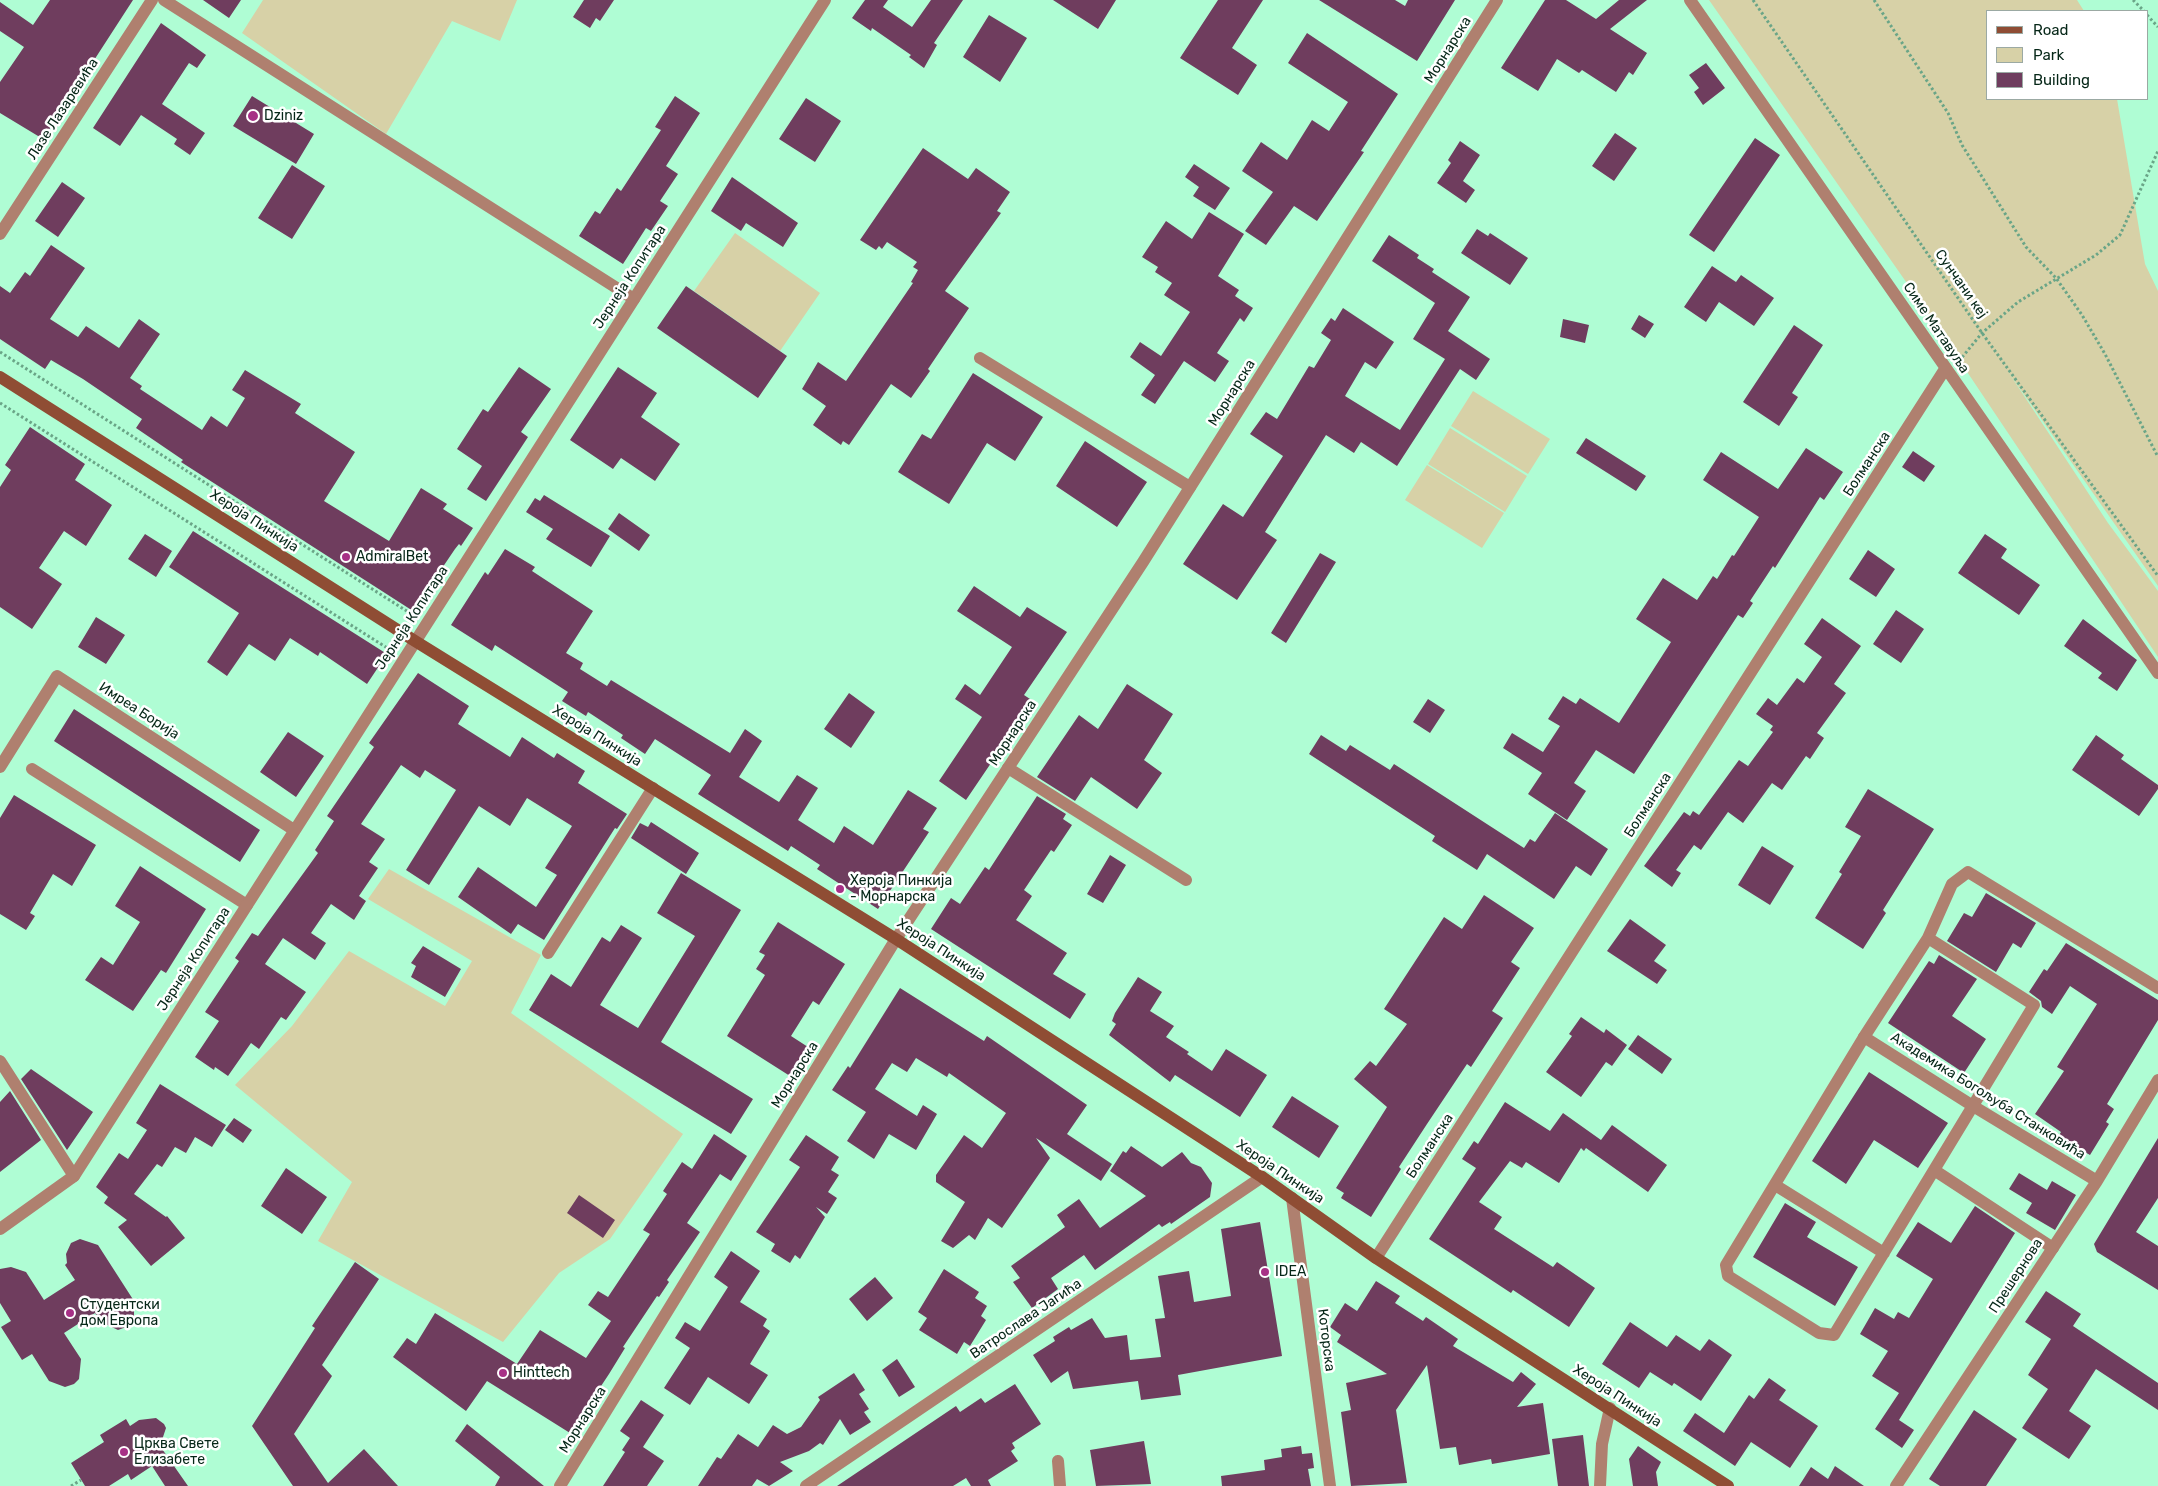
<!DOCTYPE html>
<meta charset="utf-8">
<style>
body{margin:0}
#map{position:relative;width:2158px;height:1486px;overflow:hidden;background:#affdd4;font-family:Rubik,sans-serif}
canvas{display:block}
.legend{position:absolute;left:1986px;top:10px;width:162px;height:90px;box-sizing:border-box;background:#fff;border:1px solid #9ba9a3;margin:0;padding:6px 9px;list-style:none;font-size:15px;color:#062718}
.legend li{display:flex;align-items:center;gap:10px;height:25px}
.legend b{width:25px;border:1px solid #9ba9a3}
</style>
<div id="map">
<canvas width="2158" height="1486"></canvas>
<ul class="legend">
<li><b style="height:6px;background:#8f4d34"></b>Road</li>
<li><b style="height:14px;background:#d7d1a7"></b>Park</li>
<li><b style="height:14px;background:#6f3d5e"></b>Building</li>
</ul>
</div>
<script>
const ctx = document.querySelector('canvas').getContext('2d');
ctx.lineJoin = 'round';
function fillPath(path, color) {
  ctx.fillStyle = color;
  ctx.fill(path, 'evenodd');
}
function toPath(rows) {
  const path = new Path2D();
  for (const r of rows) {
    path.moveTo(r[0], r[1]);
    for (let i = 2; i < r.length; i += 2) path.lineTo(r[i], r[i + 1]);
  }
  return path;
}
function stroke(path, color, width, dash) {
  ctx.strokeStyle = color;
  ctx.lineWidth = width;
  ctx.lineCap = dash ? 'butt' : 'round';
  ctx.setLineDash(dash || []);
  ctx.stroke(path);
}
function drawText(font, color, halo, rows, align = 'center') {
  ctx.font = font + ' Rubik,sans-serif';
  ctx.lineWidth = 5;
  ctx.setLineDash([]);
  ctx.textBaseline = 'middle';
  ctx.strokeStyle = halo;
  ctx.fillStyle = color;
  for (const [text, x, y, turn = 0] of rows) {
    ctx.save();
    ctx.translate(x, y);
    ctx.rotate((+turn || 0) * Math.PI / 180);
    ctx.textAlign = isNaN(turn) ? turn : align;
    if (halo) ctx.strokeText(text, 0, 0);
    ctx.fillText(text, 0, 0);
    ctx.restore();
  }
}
fillPath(toPath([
 [263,0,517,0,500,41,452,21,386,134,242,33],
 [1709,0,2077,0,2084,11,1987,11,1987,99,2117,99,2145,264,2158,291,2158,586,2007,370,2108,523,2158,591,2158,657,1925,309],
 [735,233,820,293,780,351,694,291],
 [1473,391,1550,439,1528,474,1451,426],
 [1450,428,1527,476,1505,512,1428,464],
 [1427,465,1504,513,1482,548,1405,500],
 [389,869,541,955,511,1013,683,1134,610,1239,559,1273,503,1342,318,1241,352,1182,235,1085,292,1026,349,951,445,1006,472,961,368,899]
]), '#d7d1a7');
fillPath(toPath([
 [50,0,133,0,43,139,0,113,0,82,24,47,0,31,0,2,33,25],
 [203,0,241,0,229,18],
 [584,0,614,0,600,21,596,18,590,28,573,17],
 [865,0,888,0,883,7,912,27,931,0,963,0,934,43,937,45,924,68,909,57,911,55,872,28,871,31,852,18],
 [1053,0,1116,0,1098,29],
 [1218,0,1263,0,1232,48,1257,65,1238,95,1180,58],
 [1319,0,1395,0,1405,6,1408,0,1455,0,1417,61],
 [1545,0,1566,0,1596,19,1619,0,1647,0,1610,29,1647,53,1633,75,1629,72,1616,92,1582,70,1579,73,1557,59,1538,91,1501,68],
 [989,15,1027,38,1000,82,963,57],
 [161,23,206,55,197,68,189,63,162,104,205,133,190,155,174,144,177,139,141,115,120,146,93,128],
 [1307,33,1398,94,1361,151,1364,152,1317,221,1294,206,1266,245,1245,231,1273,192,1242,171,1261,142,1287,160,1312,120,1329,131,1348,102,1288,63],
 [1706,63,1725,88,1703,105,1694,92,1699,88,1689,75],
 [252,96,314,134,296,164,233,126],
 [675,96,700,113,666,166,678,174,660,201,668,206,651,231,646,228,623,264,579,236,595,211,600,214,617,188,621,191,661,130,655,127],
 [806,98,841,121,815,162,779,139],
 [1615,133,1637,148,1614,181,1592,166],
 [1755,138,1780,155,1714,252,1689,235],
 [1460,141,1480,155,1463,181,1475,190,1466,203,1437,183,1451,163,1448,160],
 [923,148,968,179,976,168,1010,192,997,211,1001,213,945,291,969,308,928,369,930,371,911,398,891,384,849,445,843,441,841,445,813,425,826,406,802,389,818,362,846,381,913,283,911,282,918,270,913,267,917,262,887,242,882,249,879,246,876,250,860,240],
 [1194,164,1230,188,1215,210,1193,196,1199,187,1185,177],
 [292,165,325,186,292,239,258,218],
 [732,177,798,223,783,247,746,223,741,231,711,211],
 [62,182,85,198,58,237,35,221],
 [1209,212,1244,234,1218,276,1239,290,1235,296,1253,308,1244,322,1240,318,1217,353,1229,361,1215,382,1184,361,1155,404,1141,395,1155,375,1130,357,1140,342,1161,356,1190,312,1164,295,1172,283,1155,272,1158,267,1142,257,1166,221,1192,239],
 [1477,229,1488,236,1490,233,1528,258,1510,285,1461,253],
 [1389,235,1419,255,1417,258,1434,269,1432,272,1470,297,1448,331,1490,359,1476,380,1460,369,1397,466,1361,442,1354,453,1326,435,1265,532,1277,540,1237,600,1183,564,1223,504,1243,517,1283,456,1250,434,1266,412,1277,419,1309,366,1314,368,1331,340,1321,333,1331,318,1335,321,1343,308,1394,342,1376,369,1365,362,1345,396,1400,430,1445,359,1413,339,1435,303,1372,261],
 [51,245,85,268,50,319,78,337,86,326,119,348,139,319,160,334,130,378,142,386,140,389,202,430,211,416,227,427,245,398,232,390,245,370,301,404,295,413,355,452,324,501,389,541,421,488,447,504,443,509,473,528,461,546,459,544,455,549,413,611,181,462,183,460,136,428,142,419,83,379,51,360,45,369,0,339,0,286,10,293,25,272,30,276],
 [1712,266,1736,282,1741,275,1774,298,1754,326,1719,302,1706,322,1684,307],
 [686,286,787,356,758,398,657,328],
 [1639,315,1654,324,1645,338,1631,329],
 [1563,319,1589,325,1585,343,1560,337],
 [1794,325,1823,345,1792,393,1798,397,1779,426,1743,402],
 [519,367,551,389,521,432,528,437,486,501,467,489,482,466,457,449,483,409,488,412],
 [618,367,657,393,641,417,680,444,655,481,621,458,613,469,570,440],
 [973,373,1043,417,1015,461,987,443,949,504,898,472,922,434,931,439],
 [30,427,85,464,75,480,112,505,86,546,64,531,39,568,62,584,32,629,0,607,0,487,11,470,5,465],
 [1586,438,1646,476,1636,491,1576,453],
 [1085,441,1147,482,1117,527,1056,486],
 [1806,448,1843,472,1824,500,1820,497,1775,568,1773,566,1750,601,1753,603,1743,618,1738,615,1634,774,1596,750,1574,783,1586,791,1567,820,1528,794,1542,773,1503,748,1512,733,1543,752,1560,726,1548,719,1563,696,1576,704,1580,698,1619,723,1671,642,1636,619,1663,578,1697,600,1713,576,1717,579,1732,555,1734,556,1759,517,1703,480,1721,452,1778,489],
 [1913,451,1935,466,1924,482,1902,467],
 [544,495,610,536,591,567,546,539,553,529,526,512,535,498,540,501],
 [619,513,650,535,639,551,608,529],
 [193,531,387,654,367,684,320,652,318,656,290,638,275,661,249,644,227,676,207,662,239,613,169,567],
 [145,534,172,551,156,577,128,559],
 [1985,534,2007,549,2001,558,2040,585,2019,615,1958,573],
 [505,549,535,567,532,571,593,611,566,653,583,663,580,669,607,686,611,680,730,753,745,729,762,741,739,777,779,802,797,775,818,788,798,820,834,843,844,826,873,845,908,790,937,808,923,829,929,832,878,909,817,869,820,865,791,846,788,851,698,794,711,775,655,739,645,754,621,738,623,735,588,712,586,716,562,701,568,692,495,645,492,651,451,625,485,572,488,575],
 [1868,550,1895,569,1876,597,1849,579],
 [1320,553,1336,562,1286,643,1271,633],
 [974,586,1020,617,1027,607,1067,632,1024,695,1033,701,966,800,939,781,982,717,955,699,965,684,980,695,1012,647,957,611],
 [1896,610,1924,629,1901,663,1873,644],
 [96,617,125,635,106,664,78,647],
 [1822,618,1861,646,1834,684,1846,693,1817,733,1824,738,1810,759,1806,756,1782,790,1772,783,1743,823,1728,812,1701,850,1694,845,1676,870,1681,873,1672,887,1644,866,1684,812,1690,816,1693,811,1699,815,1739,760,1748,766,1773,732,1770,730,1773,726,1756,714,1768,698,1777,705,1797,678,1804,683,1822,657,1804,644],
 [2083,619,2137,660,2117,691,2098,678,2102,673,2064,646],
 [418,673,469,706,458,724,510,757,522,737,554,758,557,753,585,771,578,783,627,814,617,829,615,828,544,940,518,924,511,934,458,897,478,867,536,907,557,875,545,868,572,826,527,798,510,826,479,806,429,885,406,870,456,790,425,770,420,778,401,765,361,824,385,839,369,862,378,868,359,896,366,901,354,920,331,904,311,933,326,943,315,960,283,938,265,964,306,992,286,1020,281,1017,259,1049,251,1043,228,1076,215,1067,214,1070,195,1057,219,1021,205,1012,239,961,235,958,252,933,258,936,318,853,315,850,334,821,327,816,374,747,369,743],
 [1127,684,1173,714,1144,760,1162,773,1137,809,1091,777,1075,801,1037,777,1079,715,1098,729],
 [849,693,875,712,851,748,824,729],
 [1428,699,1445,710,1430,733,1413,722],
 [74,709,260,830,240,862,54,741],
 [288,732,324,756,296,797,260,772],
 [1321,735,1346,751,1350,745,1390,770,1394,764,1524,848,1530,839,1535,842,1555,813,1608,849,1591,876,1576,866,1554,899,1487,854,1477,870,1432,841,1435,836,1309,754],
 [2096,735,2124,755,2121,759,2158,785,2158,789,2139,816,2072,770],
 [1868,789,1934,829,1883,910,1886,913,1863,949,1815,918,1842,874,1839,872,1861,836,1845,827],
 [14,795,96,845,72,886,53,874,30,913,35,916,26,930,0,914,0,818],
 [1037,796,1066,814,1063,819,1072,825,1054,852,1051,850,1024,890,1032,896,1016,920,1067,953,1053,974,1086,994,1070,1019,931,929,951,898,960,904,985,867,989,870],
 [651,822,699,853,686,874,631,838,640,823,648,827],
 [1762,846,1794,866,1770,905,1738,885],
 [1110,855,1126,865,1103,903,1087,894],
 [140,866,206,909,166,973,161,970,133,1011,85,980,101,957,113,965,140,922,115,906],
 [681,873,741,910,661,1042,753,1099,731,1134,529,1010,551,974,571,987,602,937,610,942,621,925,642,938,600,1005,638,1028,695,936,657,913],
 [1986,893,2036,923,2021,948,2013,943,1996,972,1947,941,1964,913,1972,917],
 [1484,895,1534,928,1511,962,1520,968,1492,1011,1503,1018,1471,1067,1467,1064,1427,1124,1399,1167,1401,1169,1371,1217,1341,1198,1344,1193,1336,1188,1387,1107,1354,1079,1370,1061,1376,1066,1407,1024,1384,1009,1444,917,1462,929],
 [1630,919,1666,945,1654,961,1667,970,1657,984,1607,951],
 [778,922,845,964,819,1005,813,1001,791,1036,808,1047,790,1076,727,1036,765,975,756,969,765,955,759,952],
 [2066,943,2158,1000,2158,1020,2107,1104,2114,1109,2106,1122,2109,1124,2090,1155,2058,1137,2061,1132,2035,1114,2064,1071,2057,1067,2097,1004,2070,986,2052,1014,2042,1007,2041,1001,2029,992,2044,969,2047,971],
 [423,946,461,969,445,997,411,977,416,966,411,963],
 [1939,955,1977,979,1952,1016,1986,1039,1964,1073,1888,1023,1929,961,1934,964],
 [1138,977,1162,992,1150,1011,1174,1026,1166,1037,1189,1052,1187,1054,1212,1071,1226,1049,1267,1075,1240,1117,1175,1075,1170,1082,1109,1035,1116,1024,1112,1021,1115,1013],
 [900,988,984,1041,987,1036,1087,1105,1067,1134,1112,1164,1101,1181,1036,1138,1050,1158,1002,1228,988,1218,975,1240,969,1235,953,1248,941,1241,965,1202,936,1182,936,1175,964,1135,982,1148,1006,1113,949,1073,947,1077,916,1058,907,1072,892,1063,875,1089,917,1116,923,1105,937,1114,916,1150,889,1134,874,1159,847,1141,866,1112,832,1090,848,1066,850,1068],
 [1581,1017,1604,1033,1606,1029,1627,1045,1612,1066,1606,1062,1581,1097,1546,1072,1572,1036,1569,1034],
 [1638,1035,1672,1059,1662,1074,1628,1049],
 [31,1069,93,1112,67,1150,21,1079],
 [1869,1072,1948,1123,1918,1168,1874,1140,1846,1184,1812,1161],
 [160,1084,226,1125,212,1147,195,1137,186,1153,175,1147,162,1167,157,1164,134,1194,166,1217,167,1216,185,1238,151,1266,118,1227,127,1220,104,1203,108,1197,96,1187,119,1153,128,1159,147,1130,136,1123],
 [10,1091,41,1140,0,1172,0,1102],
 [1292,1096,1339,1126,1319,1158,1272,1127],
 [1505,1102,1550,1131,1563,1113,1601,1140,1612,1125,1667,1165,1648,1192,1586,1148,1584,1151,1581,1148,1559,1183,1526,1162,1522,1168,1510,1161,1479,1202,1502,1217,1494,1229,1553,1267,1557,1262,1595,1288,1569,1327,1513,1290,1511,1293,1429,1239,1476,1168,1462,1159,1474,1141,1478,1144],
 [234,1118,252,1130,243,1143,225,1130],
 [714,1134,747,1156,731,1181,720,1174,687,1223,700,1232,667,1280,669,1282,659,1297,657,1296,623,1347,625,1348,609,1374,570,1433,487,1381,466,1411,393,1357,407,1338,416,1344,435,1313,517,1364,540,1330,586,1358,611,1321,588,1305,598,1291,608,1297,650,1234,643,1230,667,1194,663,1191,682,1162,692,1169],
 [806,1135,839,1157,831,1170,839,1175,828,1192,837,1198,827,1214,816,1207,825,1217,800,1259,795,1255,790,1263,771,1251,775,1244,756,1232,800,1167,789,1160],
 [2158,1138,2158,1198,2136,1232,2158,1246,2158,1290,2097,1252,2094,1244],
 [1131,1146,1162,1167,1182,1152,1191,1163,1201,1167,1212,1183,1210,1197,1171,1224,1170,1222,1162,1227,1159,1224,1095,1270,1084,1255,1051,1278,1058,1289,1032,1308,1013,1282,1020,1278,1011,1266,1065,1227,1057,1215,1079,1199,1100,1228,1146,1196,1110,1171,1123,1151,1126,1153],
 [286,1168,327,1197,302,1234,261,1206],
 [2019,1173,2047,1190,2052,1181,2076,1195,2055,1230,2026,1213,2032,1203,2009,1189],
 [579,1195,615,1220,603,1238,567,1213],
 [1785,1203,1816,1222,1807,1237,1858,1267,1835,1306,1753,1257],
 [1975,1206,2015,1233,1899,1420,1914,1430,1902,1448,1875,1429,1899,1393,1872,1376,1888,1351,1860,1334,1875,1308,1894,1319,1898,1312,1909,1318,1933,1279,1896,1256,1918,1222,1951,1243],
 [1260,1222,1282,1356,1178,1375,1181,1395,1141,1400,1138,1381,1073,1389,1068,1371,1051,1383,1033,1355,1055,1341,1053,1337,1069,1327,1071,1330,1092,1318,1105,1338,1127,1335,1130,1360,1161,1357,1155,1319,1165,1318,1158,1276,1189,1271,1194,1302,1231,1296,1221,1229],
 [80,1239,98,1245,134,1301,134,1317,129,1326,118,1330,101,1322,95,1313,64,1333,81,1359,79,1379,74,1384,65,1387,49,1381,32,1354,22,1360,1,1327,11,1321,0,1303,0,1269,11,1267,26,1272,44,1300,75,1280,65,1265,67,1263,66,1254,71,1243],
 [731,1251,760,1271,740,1302,767,1319,763,1326,770,1331,750,1364,768,1375,749,1404,708,1377,690,1405,664,1388,690,1348,675,1338,685,1322,700,1331,728,1287,714,1277],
 [355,1262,379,1279,322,1365,332,1376,294,1434,328,1483,364,1449,398,1486,293,1486,252,1426,315,1328,312,1326],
 [944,1269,979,1292,975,1298,987,1306,981,1316,986,1320,970,1346,964,1342,957,1354,919,1330,927,1318,918,1312],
 [875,1277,893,1298,867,1321,849,1299],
 [1376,1281,1400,1296,1395,1303,1423,1321,1426,1317,1458,1339,1453,1346,1513,1382,1521,1372,1536,1384,1517,1407,1543,1403,1550,1454,1492,1464,1491,1459,1459,1465,1456,1447,1440,1449,1427,1365,1396,1410,1407,1483,1351,1486,1341,1412,1351,1410,1346,1383,1387,1374,1337,1342,1341,1335,1330,1327,1345,1303,1357,1311],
 [2046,1291,2081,1314,2073,1326,2158,1383,2158,1410,2096,1369,2069,1411,2091,1426,2069,1459,2022,1428,2048,1389,2028,1375,2051,1339,2025,1322],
 [1630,1322,1667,1347,1676,1335,1700,1351,1709,1339,1732,1355,1701,1401,1674,1383,1672,1386,1650,1372,1639,1388,1602,1364],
 [897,1359,915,1387,899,1397,882,1370],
 [854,1373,865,1390,859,1394,869,1409,864,1412,871,1422,850,1435,840,1419,823,1445,820,1443,809,1451,780,1462,793,1471,769,1486,757,1479,752,1486,698,1486,717,1457,721,1459,738,1434,758,1447,773,1425,787,1434,801,1427,820,1400,818,1397],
 [1769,1378,1786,1390,1779,1400,1818,1426,1790,1468,1751,1442,1735,1466,1683,1431,1695,1413,1724,1433,1749,1395,1754,1399],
 [1015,1384,1041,1424,1012,1443,1015,1448,1011,1451,1018,1461,988,1480,991,1486,971,1486,966,1478,953,1486,837,1486,956,1406,960,1412,981,1398,985,1403],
 [641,1400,664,1415,643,1447,664,1461,647,1486,603,1486,625,1452,622,1450,630,1438,620,1431],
 [1974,1410,2017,1439,1986,1486,1940,1486,1929,1479],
 [156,1418,164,1424,166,1428,160,1446,188,1486,165,1486,152,1466,131,1480,128,1474,109,1486,85,1486,71,1463,104,1442,100,1435,126,1419,130,1426,139,1420],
 [467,1424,544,1486,495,1486,500,1477,455,1441],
 [1583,1435,1589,1486,1558,1486,1552,1439],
 [1144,1441,1151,1484,1096,1486,1090,1450],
 [1301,1446,1302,1454,1312,1453,1314,1468,1308,1469,1311,1486,1222,1486,1221,1476,1265,1470,1264,1460,1282,1457,1281,1449],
 [1638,1446,1661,1462,1656,1472,1658,1486,1633,1486,1629,1459],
 [1835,1466,1864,1486,1799,1486,1811,1467,1828,1479]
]), '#6f3d5e');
stroke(toPath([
 [1753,0,1982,333,2158,576],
 [1874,0,1948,113,1962,145,2026,247,2056,278,2082,315,2105,354,2158,457],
 [2133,0,2144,11],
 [2147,15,2158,27],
 [0,352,413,615],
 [1959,361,1982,333,2018,302,2096,255,2120,235,2158,151],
 [0,403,392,651],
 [71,1486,81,1480]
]), '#6aa587', 3, [2.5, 2.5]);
stroke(toPath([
 [164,0,634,299],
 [980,358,1190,487],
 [1008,768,1186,880],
 [32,769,247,905],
 [1928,938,2034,1005,1834,1335,1819,1333,1728,1276,1726,1265,1864,1037,1928,938,1952,884,1968,872,2158,988],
 [548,953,653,788],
 [0,1061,74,1176],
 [1934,1170,2053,1248],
 [1775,1185,1884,1253]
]), '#af806f', 12);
stroke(toPath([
 [1690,0,2158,673],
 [0,234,152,0],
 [0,767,57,676,294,830],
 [1864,1037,1973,1106,2097,1181],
 [1292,1198,1330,1486],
 [0,1229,74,1176,825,0],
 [1376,1258,1945,369],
 [1058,1461,1060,1486],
 [560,1486,896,939,1143,562,1497,0],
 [806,1486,1262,1177],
 [1600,1486,1602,1444,1610,1408],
 [1896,1486,2097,1181,2158,1080]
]), '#af806f', 12);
stroke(toPath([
 [0,377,415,641,896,939,1262,1177,1376,1258,1728,1486]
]), '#8f4d34', 12);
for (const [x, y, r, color] of [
 [253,116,6,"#a73086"],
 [346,557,5,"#a73086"],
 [840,889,5,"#a73086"],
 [1265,1272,5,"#a73086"],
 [70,1313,5,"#a73086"],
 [503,1373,5,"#a73086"],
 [124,1452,5,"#a73086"]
]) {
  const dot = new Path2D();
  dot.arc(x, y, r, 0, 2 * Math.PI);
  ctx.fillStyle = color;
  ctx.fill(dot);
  stroke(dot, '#fff', 2);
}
drawText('14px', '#062718', '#fff', [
 ["Морнарска",1448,50,-58],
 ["Лазе Лазаревића",63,109,-57],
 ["Јернеја Копитара",630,277,-57],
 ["Сунчани кеј",1961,284,55],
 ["Симе Матавуља",1936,328,56],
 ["Морнарска",1232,393,-58],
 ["Болманска",1867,464,-57],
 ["Хероја Пинкија",254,521,33],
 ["Јернеја Копитара",412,618,-57],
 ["Имреа Борија",139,711,33],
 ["Морнарска",1013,733,-57],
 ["Хероја Пинкија",597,736,32],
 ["Болманска",1648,805,-57],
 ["Хероја Пинкија",941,950,33],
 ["Јернеја Копитара",194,959,-57],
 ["Морнарска",795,1075,-58],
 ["Академика Богољуба Станковића",1988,1096,32],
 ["Болманска",1430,1146,-57],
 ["Хероја Пинкија",1280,1172,34],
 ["Прешернова",2016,1276,-57],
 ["Ватрослава Јагића",1026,1319,-34],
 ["Которска",1326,1340,83],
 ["Хероја Пинкија",1617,1396,33],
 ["Морнарска",583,1420,-58]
]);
drawText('14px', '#062718', '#fff', [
 ["Dziniz",264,116],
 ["AdmiralBet",356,557],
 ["Хероја Пинкија",850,881],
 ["- Морнарска",850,897],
 ["IDEA",1275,1272],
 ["Студентски",80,1305],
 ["дом Европа",80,1321],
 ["Hinttech",513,1373],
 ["Црква Свете",134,1444],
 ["Елизабете",134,1460]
], 'left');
</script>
